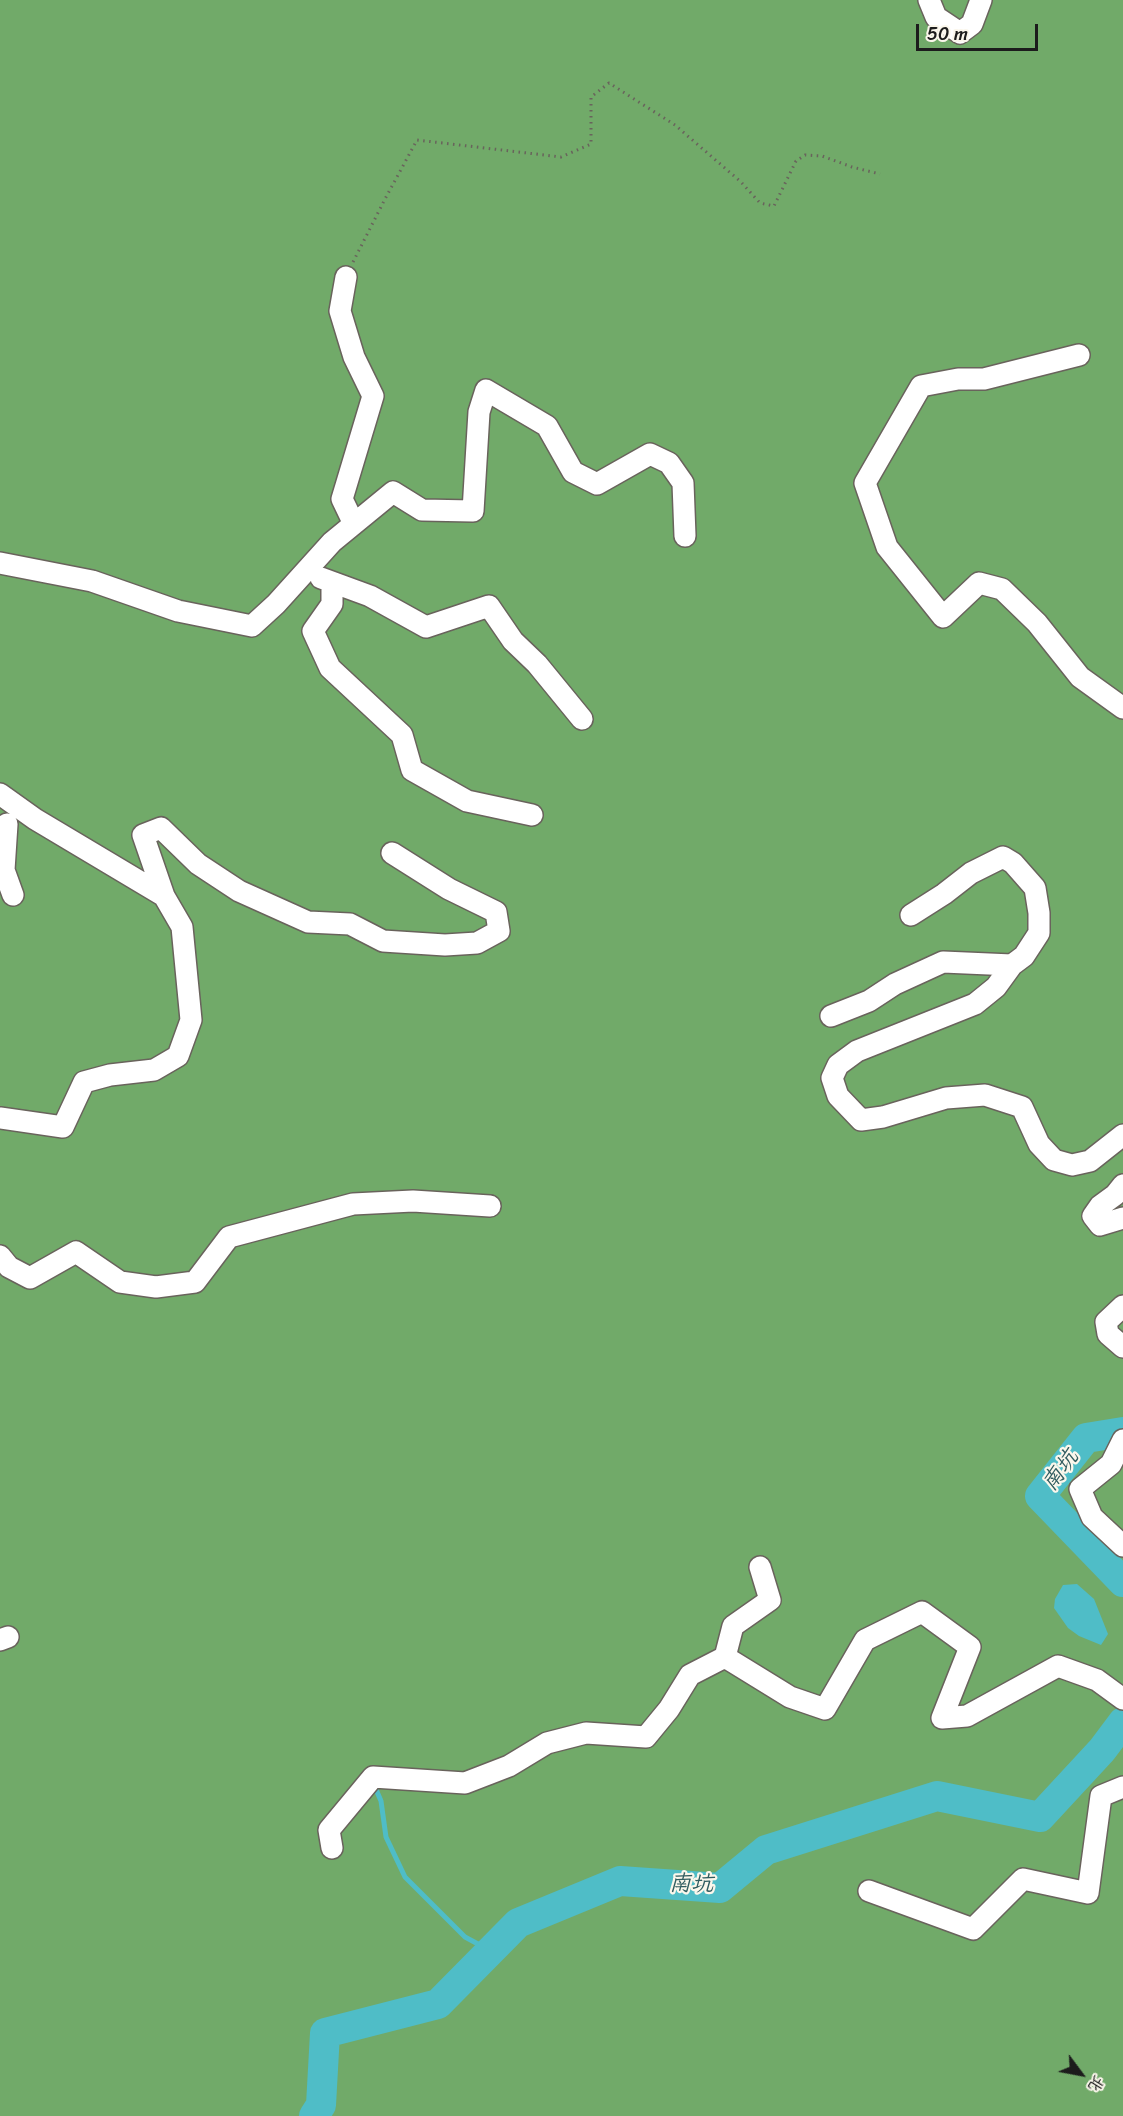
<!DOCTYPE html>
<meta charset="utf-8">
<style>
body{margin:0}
#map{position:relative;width:1123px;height:2116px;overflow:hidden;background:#f8e8d4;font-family:Sriracha,"LXGW WenKai TC",sans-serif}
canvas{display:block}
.north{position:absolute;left:1051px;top:2044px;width:60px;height:60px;-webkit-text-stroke:4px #fbf7ec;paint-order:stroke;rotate:122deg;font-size:16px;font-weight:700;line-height:24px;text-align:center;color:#1c1c1c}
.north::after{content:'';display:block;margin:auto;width:21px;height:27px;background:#1c1c1c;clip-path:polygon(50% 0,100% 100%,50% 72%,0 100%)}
.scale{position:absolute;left:916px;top:24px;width:122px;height:27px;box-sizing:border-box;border:3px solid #1c1c1c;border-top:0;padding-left:8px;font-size:18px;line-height:21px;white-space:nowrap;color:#1c1c1c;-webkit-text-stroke:4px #fbf7ec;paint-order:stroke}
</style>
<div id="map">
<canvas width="1123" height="2116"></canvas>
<div class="north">北</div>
<div class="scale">50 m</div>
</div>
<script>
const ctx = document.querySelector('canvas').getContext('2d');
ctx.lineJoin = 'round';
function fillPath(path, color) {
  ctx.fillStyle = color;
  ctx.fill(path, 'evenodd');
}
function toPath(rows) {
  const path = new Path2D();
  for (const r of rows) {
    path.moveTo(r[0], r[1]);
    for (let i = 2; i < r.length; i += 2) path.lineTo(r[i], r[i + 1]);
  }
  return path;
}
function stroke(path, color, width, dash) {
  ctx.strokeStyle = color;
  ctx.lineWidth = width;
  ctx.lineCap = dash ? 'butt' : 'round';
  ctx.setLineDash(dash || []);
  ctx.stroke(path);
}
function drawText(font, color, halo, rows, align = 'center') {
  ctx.font = font + ' Sriracha,"LXGW WenKai TC",sans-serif';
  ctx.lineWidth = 4.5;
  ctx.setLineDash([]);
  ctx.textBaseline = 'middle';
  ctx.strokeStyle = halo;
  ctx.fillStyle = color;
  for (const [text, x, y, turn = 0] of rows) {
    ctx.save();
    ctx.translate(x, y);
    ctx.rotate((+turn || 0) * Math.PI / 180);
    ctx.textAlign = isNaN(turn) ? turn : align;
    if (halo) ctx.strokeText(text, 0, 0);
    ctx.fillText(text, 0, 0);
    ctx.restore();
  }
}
fillPath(toPath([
 [0,0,1123,0,1123,2116,0,2116]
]), '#71aa69');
fillPath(toPath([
 [1077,1584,1094,1599,1108,1634,1101,1645,1079,1636,1068,1628,1054,1608,1055,1599,1063,1585]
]), '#4fbdc7');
stroke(toPath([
 [375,1787,381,1801,386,1837,405,1877,465,1937,491,1951]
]), '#4fbdc7', 5);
stroke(toPath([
 [1123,1432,1086,1438,1040,1496,1123,1582],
 [314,2116,321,2105,325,2033,438,2004,518,1923,620,1881,720,1888,766,1850,937,1796,1040,1817,1102,1750,1123,1722]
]), '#4fbdc7', 30);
const minor = toPath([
 [929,0,936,17,960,33,972,24,981,0],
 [346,277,340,311,354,357,373,396,342,499,354,524],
 [1079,355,984,379,958,379,921,386,865,483,887,547,943,617,979,583,1002,589,1037,623,1080,677,1123,708],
 [0,563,92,581,178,611,252,626,276,604,332,542,393,492,422,510,473,511,479,412,486,390,547,426,573,472,597,484,650,454,669,463,683,483,685,536],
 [321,578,370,596,426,627,489,606,513,641,537,664,582,719],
 [332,583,332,604,313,631,330,668,402,735,412,770,467,801,532,815],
 [0,794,35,819,164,896,143,835,161,828,198,864,239,891,308,922,350,924,383,941,445,945,477,943,499,931,496,912,449,889,392,853],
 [7,824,4,870,13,895],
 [911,915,944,894,971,873,1003,857,1013,863,1035,888,1039,913,1039,933,1024,956,1012,965,996,987,975,1004,857,1051,838,1065,832,1078,838,1096,861,1120,883,1117,946,1098,985,1095,1022,1107,1039,1144,1054,1160,1072,1165,1090,1161,1123,1135],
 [831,1016,869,1001,895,984,943,962,1012,965],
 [0,1118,63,1127,84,1082,110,1075,154,1070,178,1056,191,1020,182,927,164,896],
 [1123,1185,1115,1195,1100,1206,1093,1216,1100,1225,1123,1218],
 [0,1256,9,1267,30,1278,76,1252,120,1282,156,1287,195,1282,229,1237,353,1204,413,1201,490,1206],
 [1123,1306,1106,1322,1108,1334,1123,1347],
 [1123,1440,1111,1464,1080,1489,1092,1517,1123,1546],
 [0,1640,8,1637],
 [725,1657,733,1626,770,1600,760,1567],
 [332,1848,329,1830,373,1777,465,1783,509,1766,547,1743,586,1733,646,1737,669,1709,690,1675,725,1657,790,1697,825,1709,865,1640,922,1612,970,1647,942,1718,967,1716,1058,1666,1097,1680,1123,1699],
 [869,1891,973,1929,1023,1879,1088,1893,1101,1796,1123,1787]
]);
stroke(minor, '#69635c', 24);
stroke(toPath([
 [353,262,385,199,417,140,561,157,591,144,591,97,609,83,675,125,741,182,760,203,774,206,796,161,805,155,822,156,852,167,880,174]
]), '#69635c', 3, [1.5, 4.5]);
stroke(minor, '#fff', 21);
drawText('italic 22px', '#305c60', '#fbf7ec', [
 ["南坑",1061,1471,-53],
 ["南坑",691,1885,1]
]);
</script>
